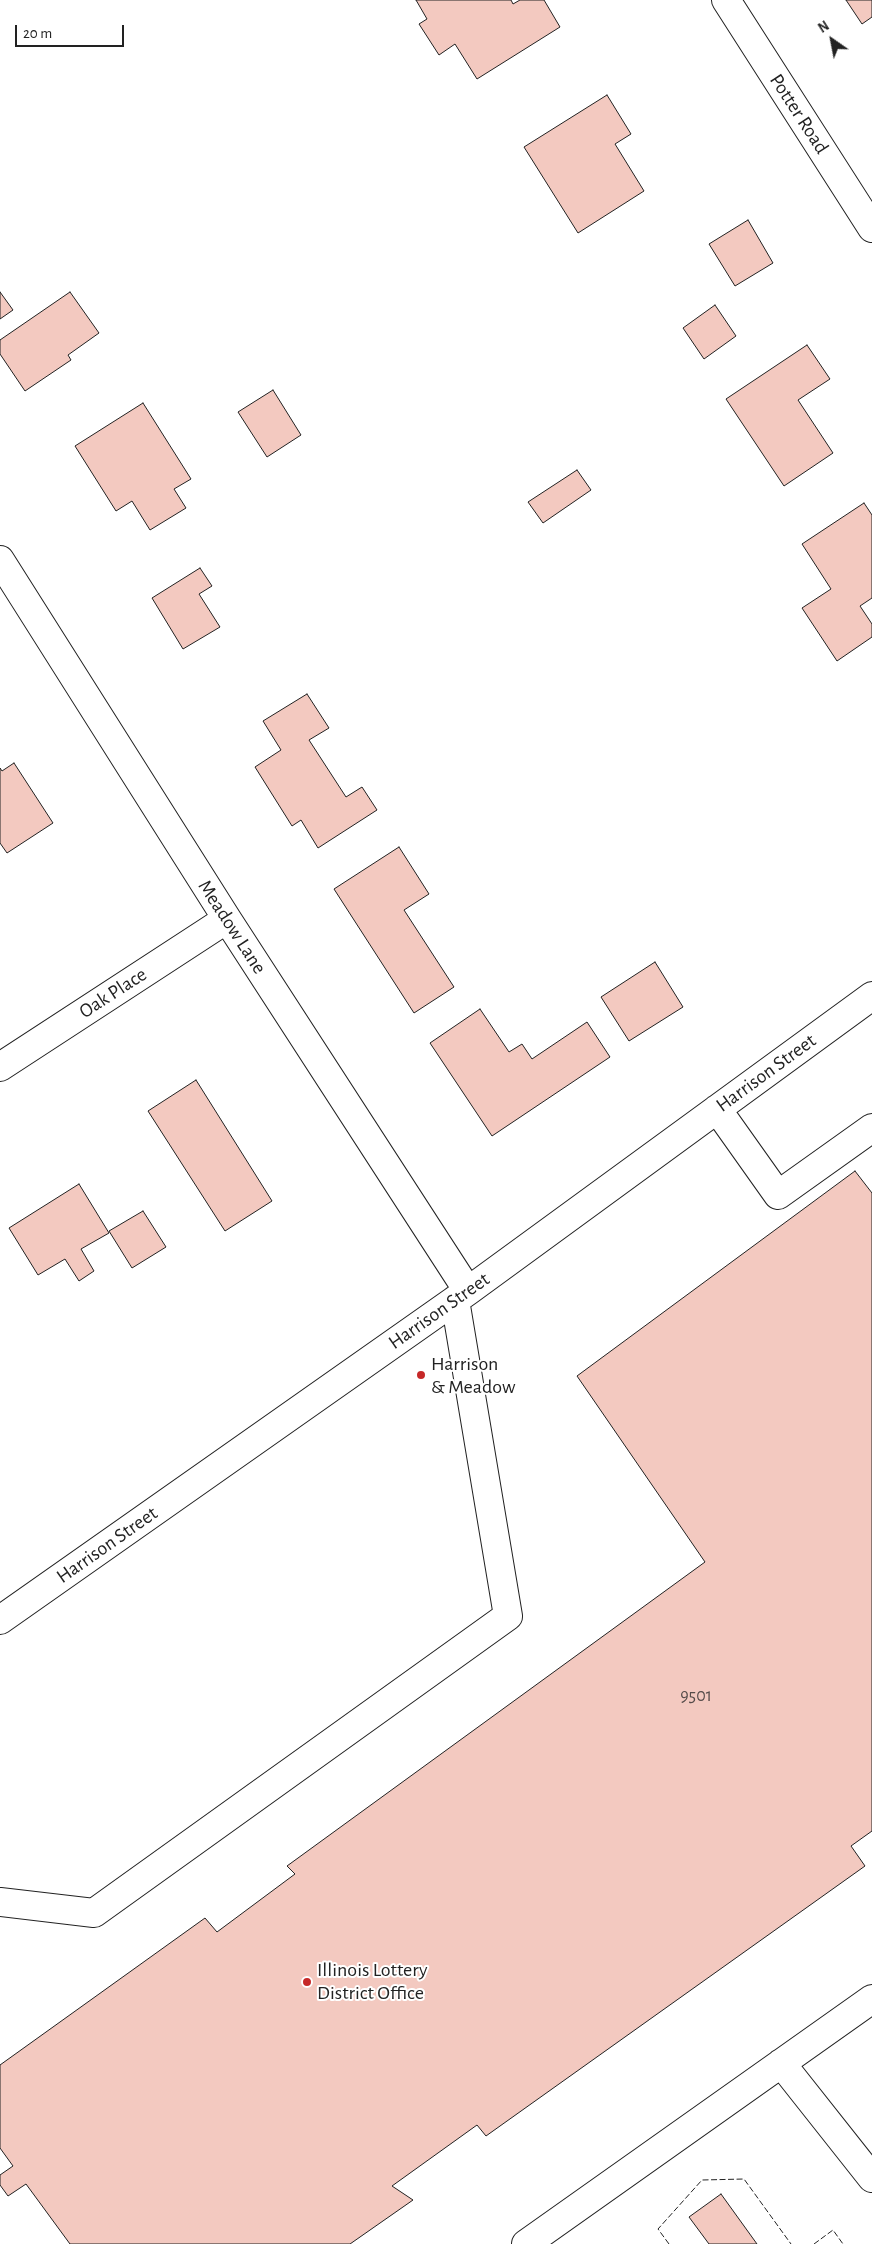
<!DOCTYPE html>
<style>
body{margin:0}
#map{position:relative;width:872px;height:2244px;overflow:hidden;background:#fff;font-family:"Alegreya Sans",sans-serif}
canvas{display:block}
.north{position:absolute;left:807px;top:15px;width:50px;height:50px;-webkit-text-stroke:4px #fff;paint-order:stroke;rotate:327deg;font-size:14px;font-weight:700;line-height:20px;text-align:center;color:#222}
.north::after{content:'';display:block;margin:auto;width:18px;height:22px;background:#222;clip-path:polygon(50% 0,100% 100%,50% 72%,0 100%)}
.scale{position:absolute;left:15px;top:25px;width:109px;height:22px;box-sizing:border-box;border:2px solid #222;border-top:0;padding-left:6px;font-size:15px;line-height:18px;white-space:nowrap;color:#222;-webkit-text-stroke:4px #fff;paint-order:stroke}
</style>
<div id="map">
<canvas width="872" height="2244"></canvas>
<div class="north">N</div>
<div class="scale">20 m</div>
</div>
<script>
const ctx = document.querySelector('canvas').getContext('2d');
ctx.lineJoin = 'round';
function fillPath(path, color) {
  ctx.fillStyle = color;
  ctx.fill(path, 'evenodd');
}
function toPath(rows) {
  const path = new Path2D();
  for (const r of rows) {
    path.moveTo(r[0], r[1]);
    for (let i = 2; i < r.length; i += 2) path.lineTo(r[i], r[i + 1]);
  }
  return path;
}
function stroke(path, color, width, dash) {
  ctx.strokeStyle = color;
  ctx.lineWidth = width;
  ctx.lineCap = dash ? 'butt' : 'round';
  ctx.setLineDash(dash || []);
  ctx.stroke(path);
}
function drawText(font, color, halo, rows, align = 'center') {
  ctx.font = font + ' "Alegreya Sans",sans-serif';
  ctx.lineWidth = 4;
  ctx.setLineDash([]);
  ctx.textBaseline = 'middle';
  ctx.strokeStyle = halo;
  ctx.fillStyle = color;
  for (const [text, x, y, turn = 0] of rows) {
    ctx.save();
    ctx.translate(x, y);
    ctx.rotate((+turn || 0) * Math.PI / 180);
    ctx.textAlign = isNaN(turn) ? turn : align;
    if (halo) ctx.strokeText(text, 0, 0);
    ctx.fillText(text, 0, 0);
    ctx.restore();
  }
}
const building = toPath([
 [416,0,511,0,513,4,520,0,544,0,560,27,477,79,455,44,439,55,419,24,427,19,416,0],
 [846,0,872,0,872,17,862,24,846,0],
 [607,95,631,134,615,144,644,191,578,233,524,147,607,95],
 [748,220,773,263,735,286,709,244,748,220],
 [0,292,13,310,0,319,0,292],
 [70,292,99,333,68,355,71,360,25,391,0,354,0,340,70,292],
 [715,305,736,336,704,359,683,328,715,305],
 [807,345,830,379,798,400,833,453,784,486,726,399,807,345],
 [273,390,301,435,267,457,238,412,273,390],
 [143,403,191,479,174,489,186,508,150,530,132,501,116,511,75,446,143,403],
 [577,470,591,490,543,523,528,502,577,470],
 [864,503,872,515,872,598,860,606,872,624,872,637,837,661,802,608,831,589,802,544,864,503],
 [200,568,212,586,199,594,220,627,183,649,152,598,200,568],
 [307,694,329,728,309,740,346,797,362,787,377,810,318,848,301,820,292,826,255,767,281,750,263,721,307,694],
 [14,763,53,823,7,853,0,843,0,768,2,771,14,763],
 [399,847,429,894,404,910,454,987,414,1013,334,889,399,847],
 [655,962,683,1007,629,1041,601,997,655,962],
 [480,1009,509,1052,522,1044,532,1059,587,1022,610,1057,492,1136,430,1043,480,1009],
 [196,1080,272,1201,225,1231,148,1111,196,1080],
 [855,1171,872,1193,872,1831,851,1846,865,1866,486,2136,477,2125,392,2186,413,2200,350,2244,70,2244,26,2184,8,2196,0,2185,0,2175,13,2166,0,2148,0,2065,205,1918,217,1932,295,1874,287,1866,705,1562,577,1376,855,1171],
 [79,1184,109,1233,81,1249,94,1271,79,1281,65,1259,38,1275,9,1228,79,1184],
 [143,1211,166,1247,132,1268,109,1231,143,1211],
 [721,2194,757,2244,709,2244,689,2217,721,2194]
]);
fillPath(building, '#f3c9c0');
stroke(building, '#222', 1);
const minor = toPath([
 [726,0,872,228],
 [0,560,227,919,468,1291],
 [0,1067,227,919],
 [717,1109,778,1195,872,1128],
 [0,1620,468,1291,872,996],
 [0,1902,94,1913,508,1616,455,1300],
 [781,2063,872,2178],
 [526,2244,872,1999]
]);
stroke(minor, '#222', 30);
stroke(minor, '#fff', 28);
stroke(toPath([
 [669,2244,658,2229,702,2180,744,2179,791,2244],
 [814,2244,833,2230,843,2244]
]), '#222', 1, [6, 2.5]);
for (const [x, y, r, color] of [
 [421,1375,5,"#c62828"],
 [307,1982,5,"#c62828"]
]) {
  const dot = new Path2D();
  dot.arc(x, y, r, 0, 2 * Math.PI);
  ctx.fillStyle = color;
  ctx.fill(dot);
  stroke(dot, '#fff', 2);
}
drawText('18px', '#564c4a', null, [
 ["9501",696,1696]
]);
drawText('20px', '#222', '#fff', [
 ["Potter Road",799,114,57],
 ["Meadow Lane",232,927,57],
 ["Oak Place",113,993,-33],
 ["Harrison Street",766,1073,-36],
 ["Harrison Street",439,1311,-35],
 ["Harrison Street",107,1545,-35]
]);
drawText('20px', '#222', '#fff', [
 ["Harrison",431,1364],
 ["& Meadow",431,1387],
 ["Illinois Lottery",317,1970],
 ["District Office",317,1993]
], 'left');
</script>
